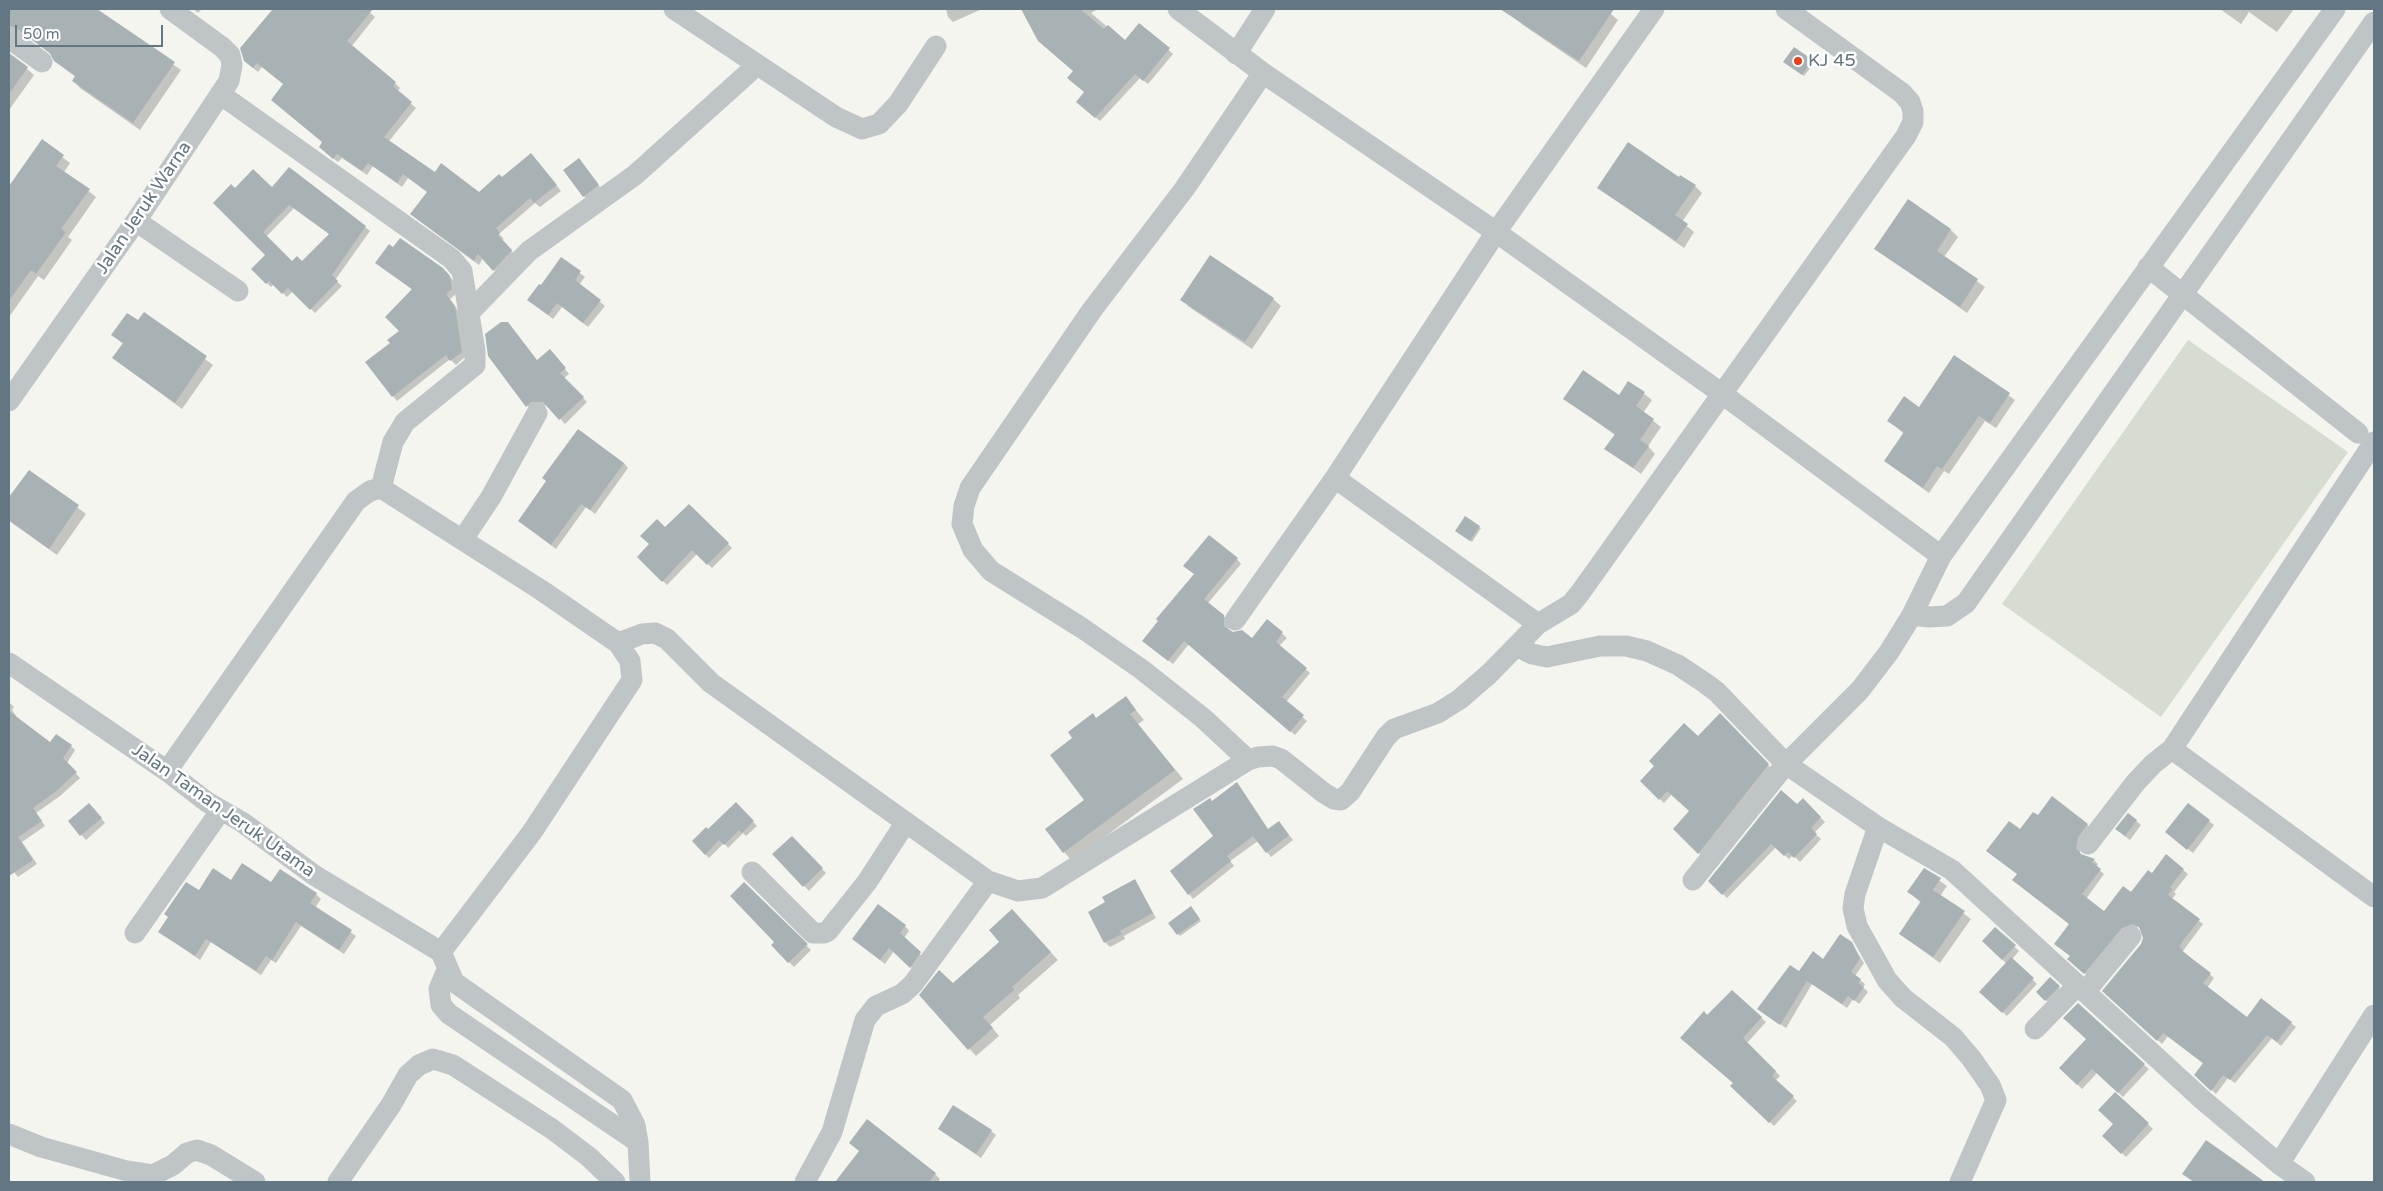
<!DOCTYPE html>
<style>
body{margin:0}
#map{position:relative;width:2383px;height:1191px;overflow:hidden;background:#f5f5f0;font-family:"Varela Round",sans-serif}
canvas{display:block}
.frame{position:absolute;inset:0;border:10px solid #627783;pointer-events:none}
.scale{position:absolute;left:15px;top:25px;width:148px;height:22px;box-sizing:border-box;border:2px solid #627783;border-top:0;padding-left:6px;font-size:15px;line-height:18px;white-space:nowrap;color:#627783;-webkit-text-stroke:4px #fff;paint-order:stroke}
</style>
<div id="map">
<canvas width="2383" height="1191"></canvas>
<div class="frame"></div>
<div class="scale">50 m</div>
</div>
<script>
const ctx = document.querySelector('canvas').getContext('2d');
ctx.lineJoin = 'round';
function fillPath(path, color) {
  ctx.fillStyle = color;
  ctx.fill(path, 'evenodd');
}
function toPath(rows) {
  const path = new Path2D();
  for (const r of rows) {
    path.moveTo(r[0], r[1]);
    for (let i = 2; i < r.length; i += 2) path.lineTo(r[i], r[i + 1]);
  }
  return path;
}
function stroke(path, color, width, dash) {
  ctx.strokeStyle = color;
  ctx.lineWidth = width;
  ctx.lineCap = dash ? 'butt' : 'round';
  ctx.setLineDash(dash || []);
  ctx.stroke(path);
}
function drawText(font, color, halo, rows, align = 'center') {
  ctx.font = font + ' "Varela Round",sans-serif';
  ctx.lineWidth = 5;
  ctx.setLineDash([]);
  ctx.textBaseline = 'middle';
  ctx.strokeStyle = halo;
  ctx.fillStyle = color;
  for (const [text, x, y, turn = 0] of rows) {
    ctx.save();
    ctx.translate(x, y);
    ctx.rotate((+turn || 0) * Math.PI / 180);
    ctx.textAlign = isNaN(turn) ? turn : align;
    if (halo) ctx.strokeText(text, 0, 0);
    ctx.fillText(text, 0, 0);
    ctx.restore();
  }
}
fillPath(toPath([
 [2188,340,2348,452,2161,717,2002,604]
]), '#d6dcd1');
fillPath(toPath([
 [9,9,95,9,181,70,140,130,80,88,73,80,76,77,63,67,52,55,25,35,12,33,9,37],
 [193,9,202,9,198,13],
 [273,9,366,9,375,17,351,47,395,83,400,88,397,92,416,108,389,141,435,173,479,193,536,160,561,191,540,207,535,203,499,234,504,239,502,240,516,256,498,274,483,258,479,265,417,219,428,192,408,178,402,187,373,166,367,175,342,158,338,162,325,152,324,143,285,85,262,67,258,72,245,61,241,48],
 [946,9,982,9,953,22,948,17],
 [1022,9,1098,9,1091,13,1125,42,1140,24,1173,54,1148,84,1140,78,1100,121,1082,106,1085,92,1074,71,1039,41],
 [1521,9,1605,9,1618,20,1586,68,1523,25,1515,18],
 [2220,9,2294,9,2277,32,2249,12,2241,24],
 [9,54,34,75,9,110],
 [1812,61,1814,63,1804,76,1787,64],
 [42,141,70,163,64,172,96,197,68,237,72,240,44,280,38,276,9,317,9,188],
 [583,165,603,191,588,201,584,196],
 [1679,179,1695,186,1702,193,1682,222,1694,232,1684,248,1599,188],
 [272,189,365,227,370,231,335,280,342,286,315,313,293,291,287,297,274,284,271,287,253,269,267,255,235,190],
 [294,208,330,234,302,263,292,262,266,237],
 [1951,230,1958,237,1944,257,1985,287,1967,313,1876,248],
 [1210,257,1273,299,1281,306,1252,349,1189,307,1182,299],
 [562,259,585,277,579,285,605,306,588,327,562,307,553,319,528,300,541,287],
 [381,267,448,274,454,282,456,294,450,299,459,312,466,356,456,365,450,359,397,401,393,396,391,343,401,331,413,290],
 [145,314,213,365,182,409,113,358,123,344,113,335,139,322],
 [554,355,569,374,564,378,587,402,565,424,549,406,541,405,532,411,518,395,537,361],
 [1954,356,2015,400,1996,428,1985,421,1949,474,1944,471,1929,493,1885,461,1904,434,1889,421,1919,408],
 [1629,382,1652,400,1643,413,1661,427,1648,446,1655,454,1641,474,1606,448,1615,435,1565,399,1619,397],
 [624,463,628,468,595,514,586,507,556,549,519,521],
 [29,471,86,514,57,555,9,521,9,500],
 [689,505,732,548,712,568,697,554,667,585,639,557],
 [1479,527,1481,528,1472,542,1458,533],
 [1237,559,1241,564,1208,603,1228,620,1228,630,1233,634,1252,639,1268,621,1287,638,1279,646,1310,673,1286,702,1307,721,1295,735,1189,644,1173,664,1148,645],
 [1126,698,1144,720,1138,724,1183,779,1072,861,1064,852,1086,801,1097,719],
 [9,702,14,707,12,710,19,720,51,744,71,746,75,750,67,763,80,778,60,796,36,813,45,826,22,842,37,864,18,877,9,866],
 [1720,715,1772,769,1703,857,1674,829,1691,812,1672,794,1664,803,1641,781,1698,737],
 [1803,800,1825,822,1814,833,1821,839,1800,862,1793,855,1789,859,1776,847,1727,898,1710,881],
 [736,804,757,826,746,836,743,833,728,848,724,843,709,858,693,841,708,831],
 [2188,804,2214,825,2193,853,2166,832],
 [94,809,105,823,86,840,69,821],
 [2128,814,2141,825,2130,840,2122,834],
 [2038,817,2087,825,2091,829,2082,841,2080,854,2094,860,2098,864,2096,867,2104,874,2086,899,2105,913,2152,874,2183,870,2188,874,2174,892,2176,894,2172,899,2203,924,2183,951,2214,978,2207,988,2247,1018,2291,1023,2296,1027,2281,1046,2272,1038,2235,1083,2228,1078,2216,1094,2196,1075,2204,1064,2168,1036,2162,1044,2104,991,2142,944,2145,938,2141,929,2138,927,2126,932,2089,977,2069,959,2071,956,2070,925,2018,875,2020,831],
 [1279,822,1293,840,1271,857,1258,841,1230,861,1234,866,1193,899,1189,894,1215,837,1269,830],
 [792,837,826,873,809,891,774,854],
 [1924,870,1947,886,1940,896,1971,919,1940,963,1900,934,1921,903,1909,892],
 [231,881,271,884,316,894,321,899,315,908,356,936,344,954,301,926,276,963,271,960,261,975,211,942,200,960,160,932,199,892],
 [1135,881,1156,918,1124,936,1125,939,1110,947,1105,942,1107,903],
 [744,884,811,950,794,967,772,945,776,942],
 [1192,910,1201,921,1180,936,1170,923],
 [1019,918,1058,960,1018,995,1020,998,990,1025,999,1036,976,1056,921,995,953,985,1001,942],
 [905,926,909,931,904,938,924,958,915,971,894,951,885,964,853,939],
 [1995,928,2019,951,2012,959,2037,984,2007,1016,1981,992,2007,964,1983,941],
 [1851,943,1864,963,1855,976,1865,984,1863,987,1868,992,1859,1004,1853,999,1847,1008,1812,984,1786,1028,1764,1013,1800,973],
 [2050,979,2063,991,2050,1004,2038,992],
 [1733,992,1766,1022,1747,1043,1780,1076,1775,1081,1797,1101,1774,1126,1732,1086,1735,1084,1707,1016],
 [2144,1065,2149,1069,2123,1097,2097,1073,2082,1089,2061,1068],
 [2115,1093,2153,1129,2126,1157,2104,1136,2115,1124],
 [867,1121,935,1174,940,1179,938,1182,836,1182,860,1151],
 [939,1129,991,1131,996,1135,981,1158],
 [2206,1142,2263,1182,2194,1182,2188,1177]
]), '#0003');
fillPath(toPath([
 [9,9,97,9,175,62,133,123,72,81,75,76,54,61,49,52,16,28,9,26],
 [273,9,373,9,347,41,396,82,393,86,412,102,384,137,435,172,441,163,479,192,499,174,502,177,531,153,557,185,534,203,530,198,496,228,500,233,498,235,512,250,493,271,478,254,474,261,410,214,427,192,403,174,397,183,368,163,362,171,337,154,333,159,319,147,322,142,271,100,283,84,257,63,253,68,244,61,240,48],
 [1021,9,1080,9,1104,29,1108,25,1125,40,1139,23,1170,48,1143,81,1135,74,1095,118,1076,102,1084,92,1067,78,1073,71,1038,41],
 [1500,9,1614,9,1579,61],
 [1794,47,1813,60,1802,75,1783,62],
 [9,53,28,67,9,94],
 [42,139,64,155,56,166,90,189,61,229,66,232,36,274,31,270,9,301,9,186],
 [1628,142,1679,177,1680,175,1696,185,1675,215,1688,224,1676,241,1597,188],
 [579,158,599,185,583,197,563,170],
 [289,167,366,226,332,275,338,281,310,310,288,288,282,294,269,281,266,284,251,269,265,255,213,203,231,184,235,188,253,169,272,187],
 [289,205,329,234,302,261,297,256,292,261,263,232],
 [1908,199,1951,229,1937,251,1978,279,1960,307,1874,249],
 [400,238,443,268,450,276,452,289,446,294,455,306,462,352,450,361,446,355,392,397,365,362,390,343,387,340,399,331,385,317,412,289,375,263,389,244,393,247],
 [1210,255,1274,298,1245,342,1180,300],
 [561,257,581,271,575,280,601,300,583,323,557,303,548,315,527,300,539,284,541,285],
 [144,312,207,356,175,403,112,358,123,343,111,335,127,313,138,320],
 [501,322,508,322,537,360,550,349,566,368,560,373,584,397,559,420,543,402,531,402,526,407,488,356,485,334],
 [1954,355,2010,393,1990,423,1979,416,1942,469,1937,466,1923,488,1884,461,1904,432,1887,421,1904,396,1919,407],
 [1583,370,1619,395,1628,381,1645,392,1636,406,1654,419,1640,440,1649,446,1633,468,1604,449,1615,434,1563,399],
 [578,429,624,463,590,510,581,504,551,545,518,521,546,481,542,478],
 [29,470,79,505,49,549,9,520,9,497],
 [689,504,729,543,707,565,692,550,662,582,637,557,649,544,640,536,657,519,665,527],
 [1465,516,1480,526,1470,541,1455,531],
 [1209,535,1238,558,1204,599,1224,615,1224,626,1233,632,1242,630,1252,638,1267,619,1283,632,1276,642,1307,668,1282,697,1304,715,1290,732,1184,641,1168,661,1142,641,1158,621,1156,619,1194,574,1183,566],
 [1126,696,1136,710,1130,714,1175,770,1063,853,1045,829,1084,800,1050,755,1072,738,1068,732,1093,713,1096,718],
 [9,711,50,742,56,734,72,745,63,758,77,772,55,792,33,808,42,821,18,837,33,860,9,876],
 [1720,713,1769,764,1698,854,1673,829,1689,811,1667,791,1659,800,1640,781,1654,766,1649,761,1684,723,1698,736],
 [1237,782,1268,829,1279,821,1289,835,1266,853,1253,836,1227,856,1231,861,1188,895,1170,871,1213,836,1193,809,1210,798,1212,801],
 [1781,790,1797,804,1803,798,1821,817,1811,828,1817,834,1794,858,1788,852,1784,856,1771,844,1722,895,1708,881],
 [2052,796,2088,824,2078,837,2076,848,2081,854,2095,859,2092,862,2101,869,2082,894,2104,911,2123,886,2131,892,2148,870,2152,873,2166,854,2184,869,2170,887,2172,889,2168,895,2200,919,2179,946,2183,950,2182,951,2211,973,2203,983,2247,1017,2261,998,2292,1022,2277,1042,2267,1035,2230,1080,2223,1075,2211,1091,2194,1075,2203,1063,2163,1033,2157,1041,2102,991,2141,944,2143,938,2139,927,2133,924,2122,928,2084,974,2067,959,2070,956,2054,944,2069,924,2012,880,2017,874,1986,851,2009,821,2020,829,2033,812,2038,815],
 [736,802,754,821,742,833,739,830,724,845,719,840,705,855,692,841,706,827,708,829],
 [89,803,102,818,80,836,68,821],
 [2188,803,2210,820,2187,850,2165,832],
 [2128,813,2137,820,2125,836,2115,829],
 [792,836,823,868,803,887,772,854],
 [242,863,271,882,280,869,317,893,310,903,352,930,339,950,296,922,272,960,266,956,256,971,206,939,195,956,158,932,168,917,164,914,186,882,199,890,213,868,231,880],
 [1924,868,1941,878,1933,890,1965,911,1933,957,1899,934,1921,901,1907,892],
 [1135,879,1153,913,1120,931,1122,934,1104,943,1088,912,1105,902,1102,897],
 [744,882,808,944,788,963,771,945,774,942,730,896],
 [878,904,906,925,900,933,921,952,910,968,889,948,880,960,852,939],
 [1191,906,1200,919,1177,935,1168,923],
 [1012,909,1051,952,1012,987,1014,990,983,1017,993,1028,968,1050,919,995,939,970,953,983,999,942,989,930],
 [1995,927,2016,945,2002,960,1982,941],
 [1840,934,1852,942,1860,958,1851,972,1861,979,1858,983,1864,987,1854,1001,1848,996,1842,1004,1807,981,1780,1025,1757,1009,1790,965,1799,971,1813,951,1823,959],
 [2011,957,2034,978,2002,1013,1979,992],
 [2050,977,2060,986,2045,1001,2036,992],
 [1732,990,1762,1017,1743,1038,1776,1071,1772,1076,1794,1096,1769,1123,1730,1086,1733,1083,1680,1038,1704,1011,1707,1015],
 [2078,1003,2145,1064,2118,1093,2092,1069,2077,1085,2059,1068,2086,1039,2063,1018],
 [2115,1092,2149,1123,2121,1154,2102,1136,2113,1124,2098,1110],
 [953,1105,992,1130,976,1154,938,1129],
 [867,1119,936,1173,929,1182,835,1182,859,1151,849,1143],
 [2206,1140,2233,1159,2265,1182,2194,1182,2182,1174]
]), '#a8b2b5');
stroke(toPath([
 [674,9,836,117,862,129,879,124,898,104,936,46],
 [1178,9,1263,73,1496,232,1721,393,1941,556],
 [9,38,42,62],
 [1236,54,1265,9],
 [220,94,452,259,462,271,475,351,475,365,405,422,393,442,381,488],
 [136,221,238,291],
 [2148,267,2358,433],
 [469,313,529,251,635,175,756,66],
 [9,401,136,221,229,81,232,65,230,55,222,47,170,9],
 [1335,478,1538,624],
 [463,539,491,497,537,413],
 [1912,615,1929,617,1947,616,1966,603,2374,22],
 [1235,620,1335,478,1496,232,1654,9],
 [618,643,642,634,655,633,667,639,711,683,988,881,1018,891,1042,888,1248,760,1258,757,1273,756,1281,759,1324,793,1334,799,1341,800,1350,792,1386,737,1394,729,1438,713,1460,699,1489,674,1538,624,1571,604,1580,593,1906,136,1913,122,1913,111,1910,102,1902,93,1786,9],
 [1517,646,1532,654,1547,657,1600,646,1626,646,1647,651,1678,665,1705,683,1717,692,1786,764,1878,827,1952,870,2204,1101,2279,1164,2305,1182],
 [9,663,167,771,207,802,242,822,314,875,441,952,454,982,622,1100,635,1125,638,1142,640,1182],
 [2172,749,2374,897],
 [1248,760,1203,718,1141,669,1082,628,991,571,973,550,962,524,964,506,970,488,1092,310,1185,188,1263,73],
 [167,771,356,501,370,491,381,488,541,590,618,643,630,661,632,680,532,832,441,952],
 [1878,827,1855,894,1853,908,1857,926,1887,980,1903,998,1953,1037,1971,1058,1990,1085,1996,1100,1960,1182],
 [2088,844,2136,782,2153,764,2172,749,2374,442],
 [752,872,813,933,824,933,828,931,867,882,906,822],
 [1693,880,1786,764,1860,690,1889,652,1912,615,1941,556,2335,9],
 [135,933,221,810],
 [447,970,439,989,441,1005,449,1014,638,1142],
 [2085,992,2131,936],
 [2035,1029,2078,985],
 [9,1134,41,1147,127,1171,153,1175,173,1165,187,1153,197,1150,211,1155,255,1182],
 [2279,1164,2374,1015],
 [338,1182,391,1105,408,1075,419,1065,433,1059,453,1065,552,1129,589,1157,615,1182],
 [805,1182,832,1132,865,1020,876,1006,902,994,913,984,988,881]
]), '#bfc5c7', 21);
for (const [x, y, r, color] of [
 [1798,61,5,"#eb3d1a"]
]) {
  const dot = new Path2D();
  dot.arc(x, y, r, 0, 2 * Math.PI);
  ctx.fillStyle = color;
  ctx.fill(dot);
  stroke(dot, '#fff', 2);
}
drawText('18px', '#627783', '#fff', [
 ["KJ 45",1808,61]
], 'left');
drawText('18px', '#627783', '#fff', [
 ["Jalan Jeruk Warna",144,208,-56],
 ["Jalan Taman Jeruk Utama",223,811,35]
]);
</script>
